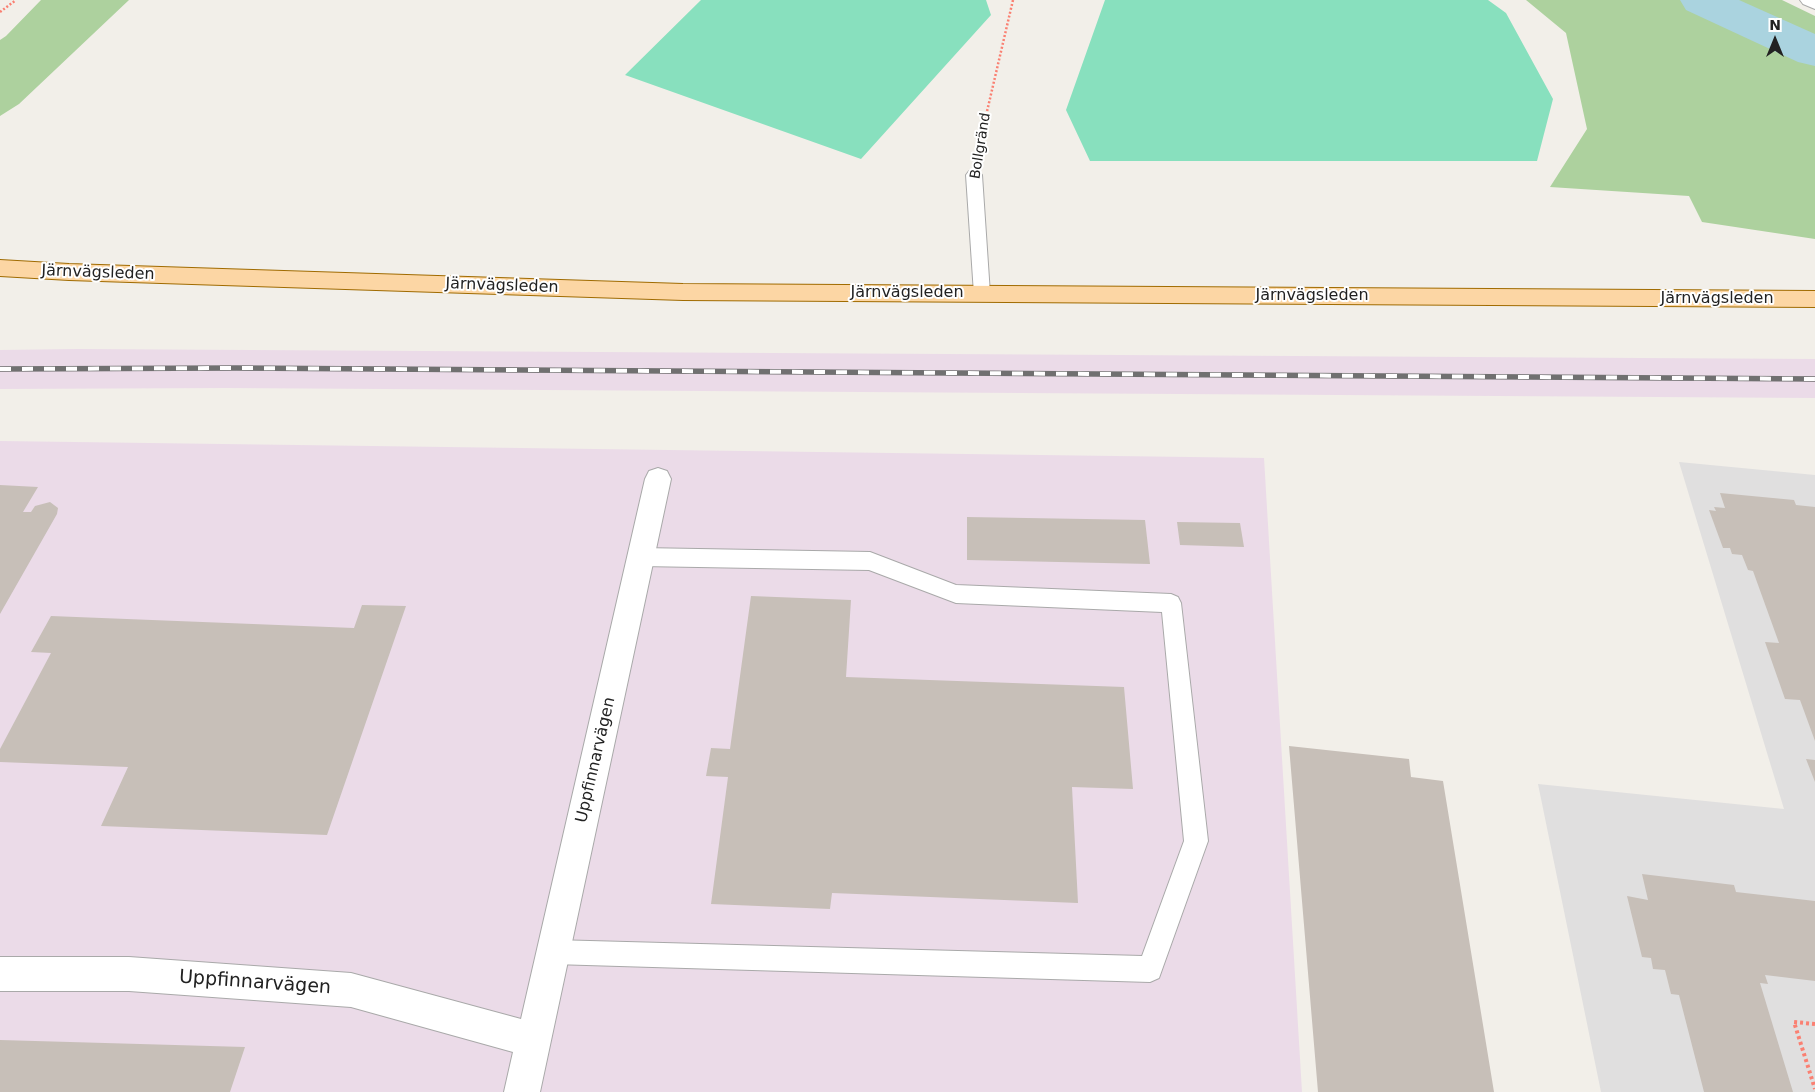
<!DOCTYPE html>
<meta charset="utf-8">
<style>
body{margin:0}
#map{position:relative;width:1815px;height:1092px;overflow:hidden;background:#f2efe9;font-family:"DejaVu Sans",sans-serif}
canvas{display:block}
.north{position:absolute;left:1750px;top:15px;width:50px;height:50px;-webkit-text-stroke:4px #fff;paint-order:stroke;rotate:0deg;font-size:14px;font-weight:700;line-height:20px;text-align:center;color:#222}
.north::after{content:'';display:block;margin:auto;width:18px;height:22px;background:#222;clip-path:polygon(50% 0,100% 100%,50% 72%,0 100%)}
</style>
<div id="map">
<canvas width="1815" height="1092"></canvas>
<div class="north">N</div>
</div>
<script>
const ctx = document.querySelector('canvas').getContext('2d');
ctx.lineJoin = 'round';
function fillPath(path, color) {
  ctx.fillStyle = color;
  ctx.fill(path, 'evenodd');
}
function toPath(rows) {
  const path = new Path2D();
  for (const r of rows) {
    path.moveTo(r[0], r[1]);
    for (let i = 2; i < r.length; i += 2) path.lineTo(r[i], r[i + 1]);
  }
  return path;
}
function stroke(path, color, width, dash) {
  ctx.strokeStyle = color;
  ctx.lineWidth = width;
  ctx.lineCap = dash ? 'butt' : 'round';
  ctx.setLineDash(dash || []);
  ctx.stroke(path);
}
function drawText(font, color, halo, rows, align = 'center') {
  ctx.font = font + ' "DejaVu Sans",sans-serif';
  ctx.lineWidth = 4;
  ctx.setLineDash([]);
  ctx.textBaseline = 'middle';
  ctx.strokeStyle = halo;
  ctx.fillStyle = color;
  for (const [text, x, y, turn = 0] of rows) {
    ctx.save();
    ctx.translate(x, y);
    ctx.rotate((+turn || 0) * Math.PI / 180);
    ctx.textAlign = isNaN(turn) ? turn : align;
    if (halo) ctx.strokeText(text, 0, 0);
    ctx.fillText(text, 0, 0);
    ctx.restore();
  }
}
fillPath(toPath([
 [1679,462,1815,475,1815,1092,1601,1092,1538,784,1784,809]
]), '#e0dfdf');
fillPath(toPath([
 [78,349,1815,359,1815,398,226,388,0,389,0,350],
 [0,441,1264,458,1302,1092,0,1092]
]), '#ebdbe8');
fillPath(toPath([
 [41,0,129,0,19,104,0,116,0,40,6,36],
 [1526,0,1782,0,1815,16,1815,239,1702,222,1689,196,1550,187,1587,129,1566,33]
]), '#add19e');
fillPath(toPath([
 [701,0,986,0,991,15,861,159,625,75],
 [1105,0,1488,0,1506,13,1553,99,1537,161,1090,161,1066,110]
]), '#88e0be');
fillPath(toPath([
 [1680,0,1739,0,1815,34,1815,66,1798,62,1686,10,1680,0]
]), '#aad3df');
fillPath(toPath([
 [0,485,38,487,23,512,31,512,35,506,50,502,58,508,57,514,0,614],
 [1720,493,1794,500,1796,505,1815,507,1815,741,1800,700,1785,699,1765,642,1779,643,1753,571,1748,570,1742,555,1732,554,1730,548,1723,548,1709,510,1716,511,1714,507,1725,508],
 [967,517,1145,520,1150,564,967,560],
 [1177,522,1240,523,1244,547,1180,545],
 [751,596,851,600,846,677,1124,687,1133,789,1072,787,1078,903,832,893,830,909,711,904,728,777,706,776,711,748,730,749],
 [362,605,406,606,327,835,101,826,128,767,0,762,0,749,51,653,31,652,51,616,354,628],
 [1289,746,1409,759,1411,777,1443,781,1494,1092,1318,1092],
 [1806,759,1815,760,1815,782],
 [1642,874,1734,885,1736,892,1815,901,1815,981,1765,975,1768,984,1760,983,1793,1092,1704,1092,1679,995,1671,994,1665,970,1653,969,1651,958,1642,957,1627,896,1648,900],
 [0,1040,245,1047,230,1092,0,1092]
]), '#c7bfb8');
const service = toPath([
 [974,170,979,171,982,175,990,294,988,298,982,300,976,298,974,294,966,175,969,171,974,170],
 [641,548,870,552,956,585,1171,594,1178,597,1181,603,1208,841,1159,978,1150,982,553,964,544,961,541,952,544,943,553,940,1142,956,1184,841,1162,612,956,603,869,570,641,566,634,563,631,557,634,551,641,548]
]);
const minor = toPath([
 [1800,0,1815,0,1815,9,1803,4,1800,0],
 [658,468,667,471,671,479,540,1092,504,1092,513,1052,351,1007,129,991,0,991,0,957,129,957,351,973,521,1019,645,479,649,471,658,468]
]);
const primary = toPath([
 [0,260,69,264,683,284,1815,291,1815,307,683,300,69,280,0,276,0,260]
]);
stroke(service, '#a9a9a9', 2);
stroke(minor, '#a9a9a9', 2);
stroke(primary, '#a06b00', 2);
stroke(toPath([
 [0,12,16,0],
 [978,150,1013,0]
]), '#fa8072', 2.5, [2, 2]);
stroke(toPath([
 [1815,1024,1794,1022,1815,1089]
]), '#fa8072', 4, [3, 3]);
fillPath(service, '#fff');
fillPath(minor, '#fff');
fillPath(primary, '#fcd6a4');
const rail = toPath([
 [0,369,236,368,1815,379]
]);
stroke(rail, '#707070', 5.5);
stroke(rail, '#fff', 4, [11]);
drawText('14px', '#222', '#fff', [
 ["Bollgränd",981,146,-81]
]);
drawText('16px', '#222', '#fff', [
 ["Järnvägsleden",98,273,2],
 ["Järnvägsleden",502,286,2],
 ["Järnvägsleden",907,293],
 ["Järnvägsleden",1312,296],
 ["Järnvägsleden",1717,299],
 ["Uppfinnarvägen",596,760,-77]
]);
drawText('19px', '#222', '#fff', [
 ["Uppfinnarvägen",255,983,4]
]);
</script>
